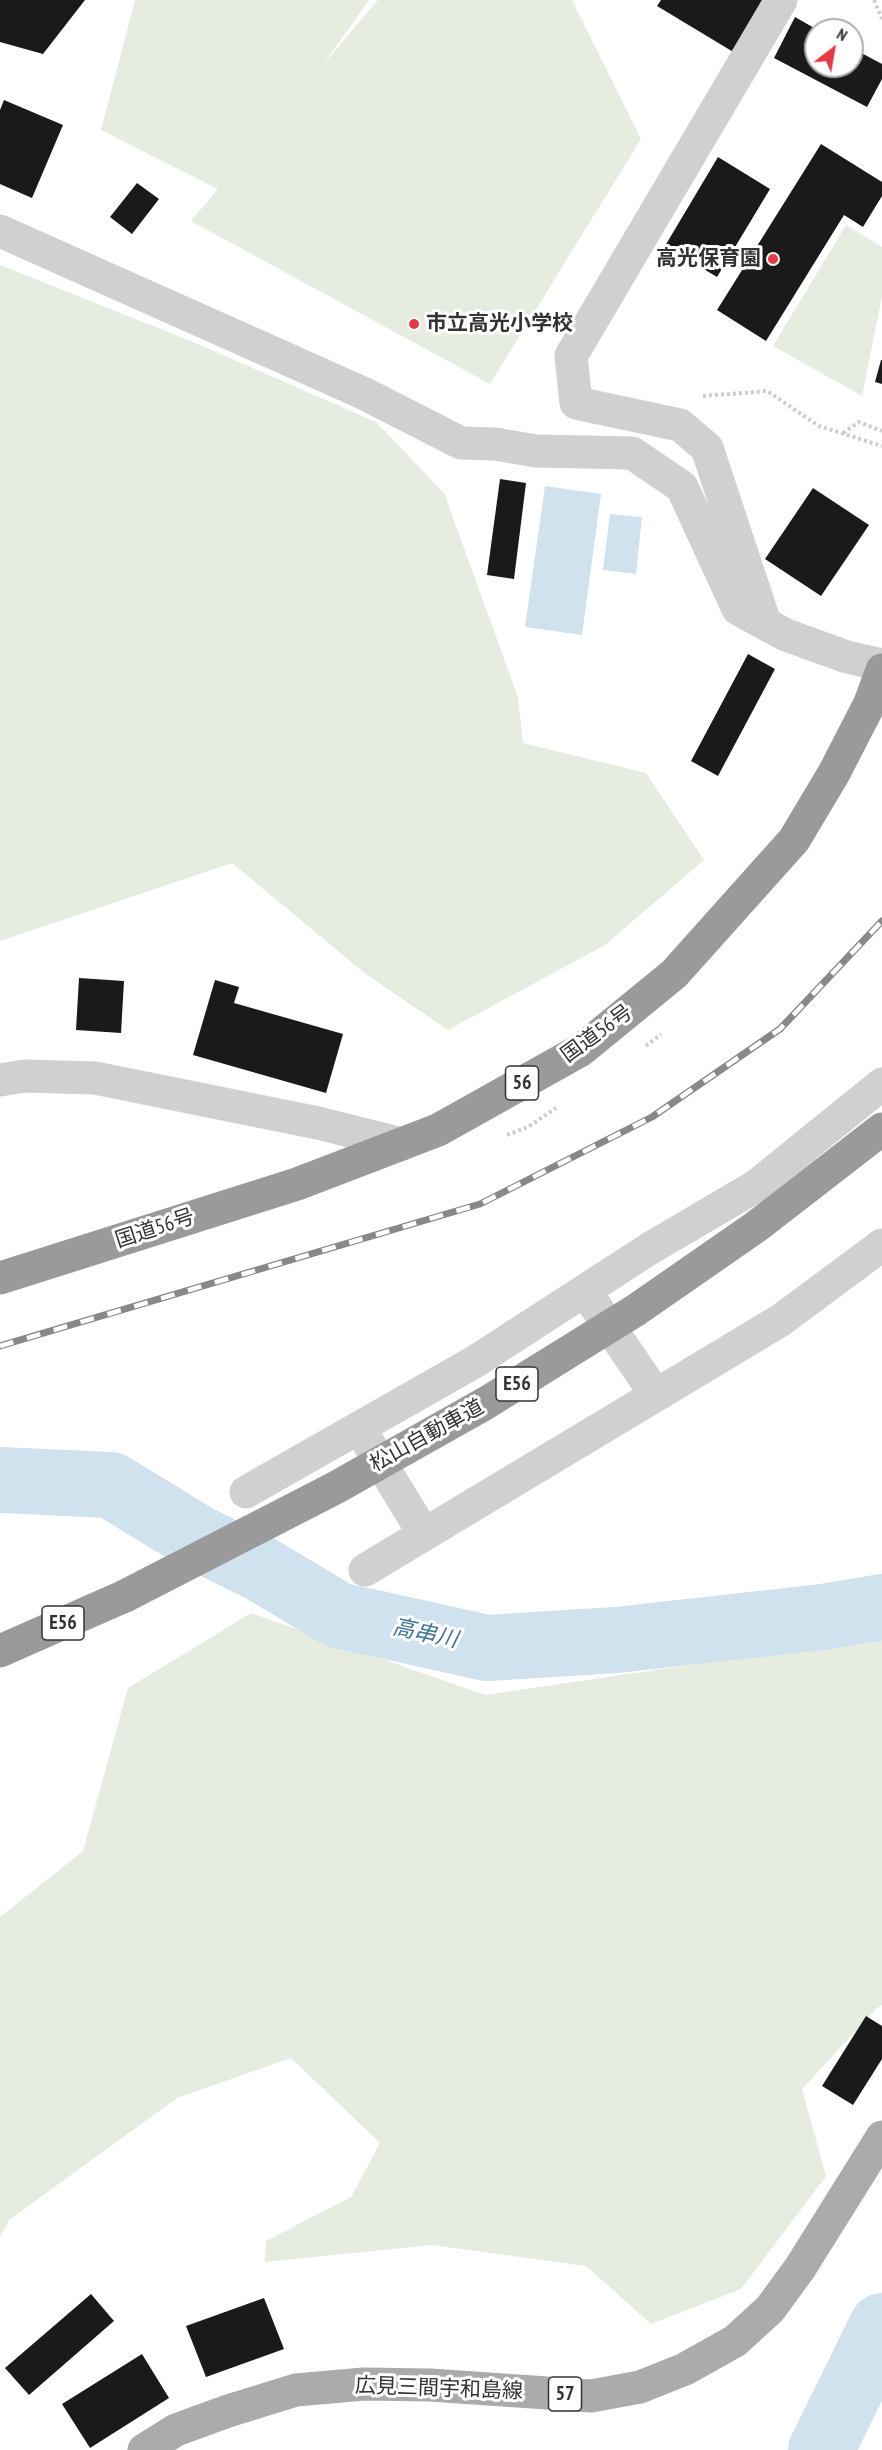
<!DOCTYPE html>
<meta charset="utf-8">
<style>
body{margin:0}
#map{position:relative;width:882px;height:2450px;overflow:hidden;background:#fff;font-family:"PT Sans Narrow",sans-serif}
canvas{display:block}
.north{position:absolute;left:804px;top:18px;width:60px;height:60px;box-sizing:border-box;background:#fff;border:2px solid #adadad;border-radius:50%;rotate:31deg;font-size:16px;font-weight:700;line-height:24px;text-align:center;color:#333}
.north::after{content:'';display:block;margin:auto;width:21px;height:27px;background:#e63946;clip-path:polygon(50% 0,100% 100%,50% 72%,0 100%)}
</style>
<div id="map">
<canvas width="882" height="2450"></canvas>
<div class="north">N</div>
</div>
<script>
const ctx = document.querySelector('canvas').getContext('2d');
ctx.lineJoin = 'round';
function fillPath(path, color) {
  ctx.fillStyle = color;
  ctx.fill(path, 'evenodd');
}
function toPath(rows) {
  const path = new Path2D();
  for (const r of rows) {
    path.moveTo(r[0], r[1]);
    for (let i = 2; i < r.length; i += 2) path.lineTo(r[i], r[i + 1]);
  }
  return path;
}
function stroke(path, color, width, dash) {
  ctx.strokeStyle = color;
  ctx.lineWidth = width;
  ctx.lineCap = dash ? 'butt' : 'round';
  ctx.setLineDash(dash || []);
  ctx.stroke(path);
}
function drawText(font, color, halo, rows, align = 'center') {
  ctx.font = font + ' "PT Sans Narrow","Noto Sans JP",sans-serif';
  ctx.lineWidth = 6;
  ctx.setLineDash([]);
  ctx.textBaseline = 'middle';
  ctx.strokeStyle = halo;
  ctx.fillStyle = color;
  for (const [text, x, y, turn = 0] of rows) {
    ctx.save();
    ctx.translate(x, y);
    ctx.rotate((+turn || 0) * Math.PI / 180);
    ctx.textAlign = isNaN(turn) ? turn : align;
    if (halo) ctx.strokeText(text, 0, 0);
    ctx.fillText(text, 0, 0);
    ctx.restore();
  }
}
fillPath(toPath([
 [135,0,369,0,323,65,378,0,572,0,641,139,490,384,191,221,218,189,101,130],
 [846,225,882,247,882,296,862,396,773,346],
 [0,265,193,342,376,422,444,493,518,697,523,743,646,773,704,860,605,945,448,1030,367,975,232,863,0,941],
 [251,1613,485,1695,758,1655,882,1628,882,2005,877,2008,802,2089,826,2176,741,2289,651,2324,586,2266,432,2245,265,2262,266,2241,351,2197,380,2143,291,2058,177,2098,9,2220,0,2237,0,1917,83,1851,128,1688]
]), '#e6ecdf');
fillPath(toPath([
 [545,486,601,494,582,635,525,627],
 [610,514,642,517,636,574,603,570]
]), '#cfe2ee');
stroke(toPath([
 [0,1480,111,1485,196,1537,261,1569,338,1615,487,1648,616,1640,823,1617,882,1607],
 [821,2450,882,2326]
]), '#cfe2ee', 66);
fillPath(toPath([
 [0,0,85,0,43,54,0,42],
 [661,0,767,0,735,53,657,6],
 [795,17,816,29,816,66,852,66,852,48,882,64,882,79,867,107,774,58],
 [4,100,63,125,32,198,0,184,0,110],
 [821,144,882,182,882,196,863,227,844,215,766,341,717,310],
 [718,157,770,189,717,277,665,246],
 [137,183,159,199,132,234,110,217],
 [881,360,882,360,882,384,875,382],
 [500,479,526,483,514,579,487,575],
 [813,488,869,525,821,596,765,559],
 [748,654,775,669,718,776,691,761],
 [79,978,124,981,121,1033,76,1030],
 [215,980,239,987,234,1003,343,1034,326,1093,193,1055],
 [866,2016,882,2026,882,2059,853,2105,822,2086],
 [91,2294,114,2321,29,2395,5,2368],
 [264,2298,284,2349,206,2377,186,2326],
 [142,2354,169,2398,90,2448,62,2404]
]), '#1a1a1a');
stroke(toPath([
 [874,0,882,19],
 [703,396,767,391,819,426,882,446],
 [843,433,859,422,882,431],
 [646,1046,661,1034],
 [507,1135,528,1127,556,1108]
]), '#cdcdcd', 4, [3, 3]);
stroke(toPath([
 [0,231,363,393,461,443,495,444,536,451,632,453,682,487,738,609,786,635,847,657,882,665],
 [765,623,707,448,680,425,576,403,571,356,781,0],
 [0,1080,25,1076,95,1078,318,1123,402,1144],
 [585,1291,656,1395],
 [366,1439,424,1534],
 [246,1492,476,1361,649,1249,756,1186,882,1084],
 [365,1570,781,1320,882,1245]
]), '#d0d0d0', 33);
stroke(toPath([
 [144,2450,176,2430,228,2411,296,2390,364,2384,430,2385,591,2396,640,2387,685,2369,735,2341,770,2309,800,2268,882,2137]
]), '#ababab', 33);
stroke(toPath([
 [0,1278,297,1184,438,1130,581,1050,674,974,794,840,834,773,870,703,882,670],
 [0,1651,125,1596]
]), '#9a9a9a', 33);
const rail = toPath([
 [0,1346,480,1204,652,1117,780,1029,882,921]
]);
stroke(rail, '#888', 7);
stroke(rail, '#fff', 4.5, [14]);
stroke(toPath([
 [125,1596,335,1488,486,1403,636,1310,757,1226,882,1129]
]), '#9a9a9a', 33);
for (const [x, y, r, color] of [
 [773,259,6,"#e63946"],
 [414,324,6,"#e63946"]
]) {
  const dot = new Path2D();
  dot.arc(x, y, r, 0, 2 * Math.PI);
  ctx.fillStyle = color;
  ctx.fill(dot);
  stroke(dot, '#fff', 2);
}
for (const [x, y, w] of [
 [522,1083,33],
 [517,1384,42],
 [63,1623,42],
 [565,2394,33]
]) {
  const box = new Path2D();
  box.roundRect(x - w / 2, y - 17, w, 34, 4.5);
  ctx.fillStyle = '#fff';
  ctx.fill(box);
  stroke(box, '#333', 1.5);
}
drawText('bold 20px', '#333', null, [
 ["56",522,1083],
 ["E56",517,1384],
 ["E56",63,1623],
 ["57",565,2394]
]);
drawText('bold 21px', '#333', '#fff', [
 ["高光保育園",761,259],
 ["市立高光小学校",426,324,"left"]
], 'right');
drawText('21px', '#333', '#fff', [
 ["国道56号",597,1034,-36],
 ["国道56号",155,1229,-18],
 ["松山自動車道",427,1436,-29],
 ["広見三間宇和島線",439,2389,2]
]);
drawText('italic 22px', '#3f7597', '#fff', [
 ["高串川",425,1634,12]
]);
</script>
